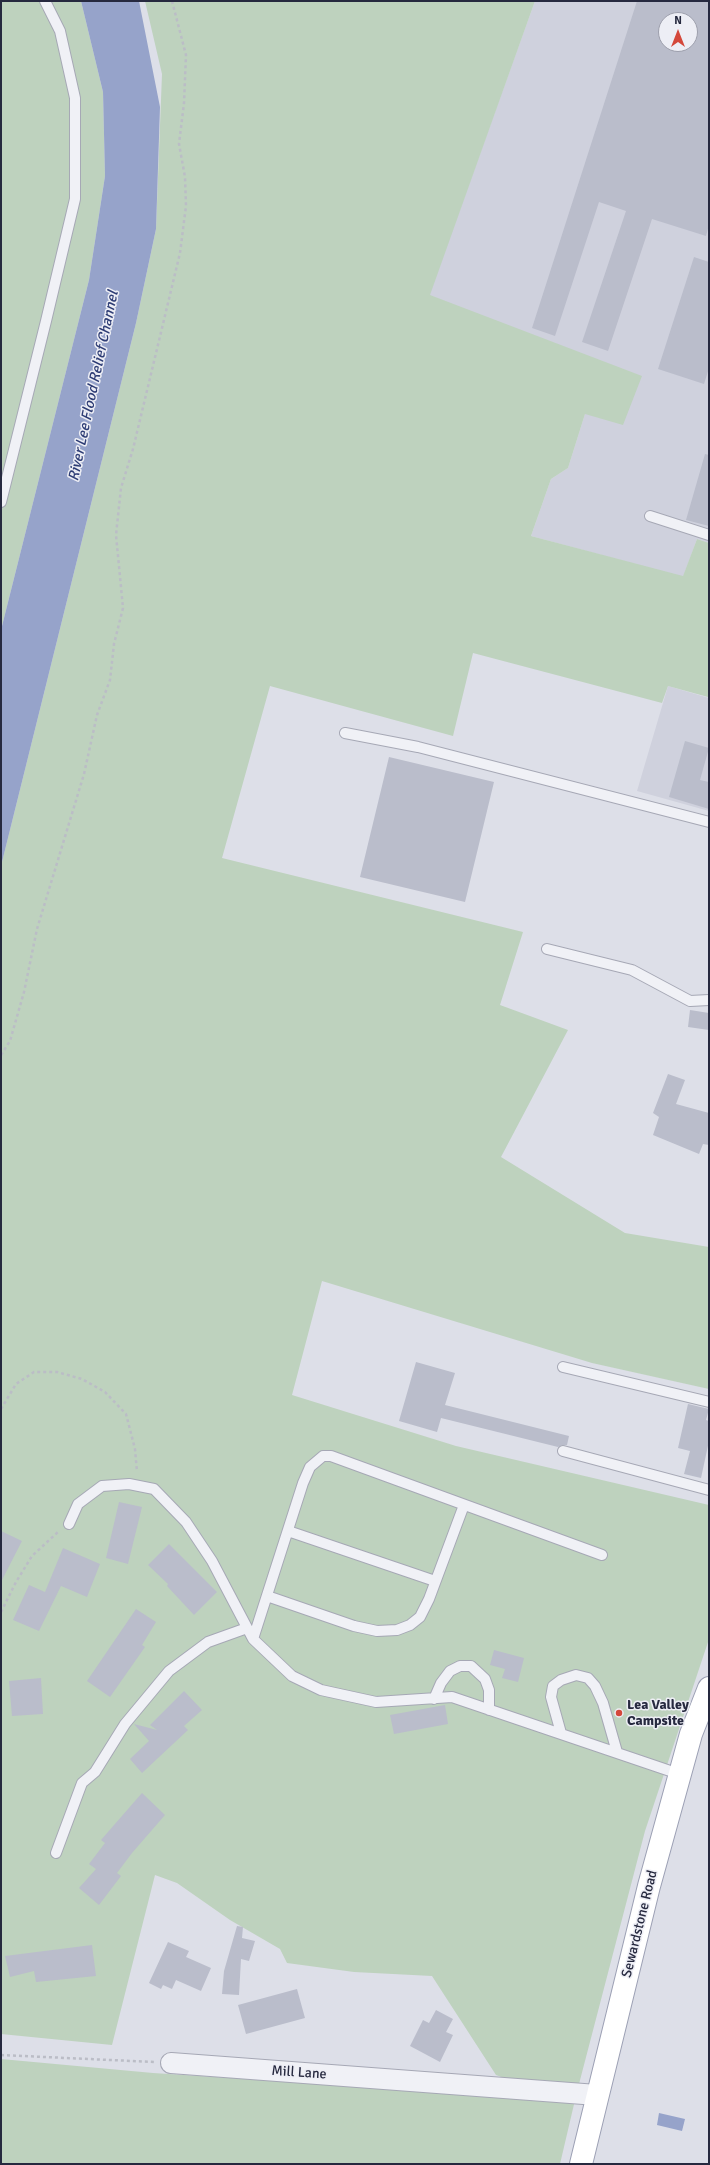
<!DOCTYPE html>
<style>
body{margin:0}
#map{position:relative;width:710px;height:2165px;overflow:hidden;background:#dddfe8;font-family:Signika,sans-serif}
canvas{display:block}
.frame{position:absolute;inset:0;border:2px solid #26293f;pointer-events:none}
.north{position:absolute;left:658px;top:12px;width:40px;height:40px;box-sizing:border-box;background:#edeef5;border:1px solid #9d9fac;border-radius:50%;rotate:0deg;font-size:11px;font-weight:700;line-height:16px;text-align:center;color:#26293f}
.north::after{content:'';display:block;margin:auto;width:14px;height:18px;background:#d4483b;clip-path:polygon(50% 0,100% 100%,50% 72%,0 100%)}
</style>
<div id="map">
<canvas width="710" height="2165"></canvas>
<div class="frame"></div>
<div class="north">N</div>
</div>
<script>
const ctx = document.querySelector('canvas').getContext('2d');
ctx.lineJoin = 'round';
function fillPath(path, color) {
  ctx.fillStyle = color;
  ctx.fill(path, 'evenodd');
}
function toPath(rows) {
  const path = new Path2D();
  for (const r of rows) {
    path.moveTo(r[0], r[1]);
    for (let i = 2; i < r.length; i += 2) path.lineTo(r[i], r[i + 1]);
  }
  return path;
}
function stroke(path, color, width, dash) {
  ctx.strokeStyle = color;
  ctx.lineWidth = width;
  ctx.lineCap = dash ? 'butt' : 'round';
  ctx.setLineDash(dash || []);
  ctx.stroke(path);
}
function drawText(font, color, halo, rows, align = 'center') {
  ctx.font = font + ' Signika,sans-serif';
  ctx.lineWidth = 3;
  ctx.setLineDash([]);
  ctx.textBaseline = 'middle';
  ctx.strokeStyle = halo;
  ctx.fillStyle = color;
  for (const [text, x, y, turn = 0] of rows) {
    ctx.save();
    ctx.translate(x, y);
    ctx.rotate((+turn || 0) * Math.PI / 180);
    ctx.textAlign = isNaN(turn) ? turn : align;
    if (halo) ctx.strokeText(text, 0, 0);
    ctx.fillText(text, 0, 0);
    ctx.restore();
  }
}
fillPath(toPath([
 [535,1,709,1,709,543,697,539,683,577,531,536,551,479,568,468,585,414,429,295],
 [666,20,690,20,690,44,666,44],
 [668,686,709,698,709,811,637,791]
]), '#cfd1dd');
fillPath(toPath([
 [1,1,81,1,103,92,105,176,89,280,1,630],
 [145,1,535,1,430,295,642,376,623,425,585,414,568,468,551,479,531,536,683,576,697,539,709,543,708,697,668,686,662,703,473,653,453,736,270,686,222,858,523,932,500,1005,568,1030,501,1157,625,1233,709,1247,709,1389,592,1363,322,1281,292,1395,456,1446,709,1505,709,1639,645,1831,579,2084,507,2079,496,2075,432,1976,354,1972,287,1963,280,1949,230,1920,177,1883,155,1875,112,2045,1,2034,1,866,136,323,156,229,162,74],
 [1,2059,153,2073,575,2100,560,2164,1,2164]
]), '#bed2be');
fillPath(toPath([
 [81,1,139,1,160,107,156,229,136,323,1,866,1,630,89,280,105,176,103,92],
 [659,2113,685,2119,682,2131,657,2125]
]), '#96a3ca');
fillPath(toPath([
 [637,1,709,1,709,225,706,236,652,219,608,351,582,342,626,211,599,202,555,336,532,328],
 [666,20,690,20,690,44,666,44],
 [694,257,709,262,709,368,704,384,658,369],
 [705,454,709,455,709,526,686,520],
 [685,741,709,748,700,780,709,782,709,809,669,797],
 [389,757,494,782,465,902,360,877],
 [690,1010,709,1013,709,1030,688,1027],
 [668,1074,685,1080,676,1104,709,1113,709,1145,703,1144,699,1154,653,1135,659,1117,653,1113],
 [416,1362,455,1373,445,1405,569,1436,567,1445,562,1445,558,1447,441,1418,437,1432,399,1421],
 [688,1404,709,1409,706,1420,709,1421,709,1441,701,1478,684,1474,690,1451,678,1448],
 [119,1502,142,1507,128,1564,106,1558],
 [1,1531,22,1541,1,1582],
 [169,1544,217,1592,194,1615,167,1586,168,1584,148,1565],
 [63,1548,100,1564,87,1597,61,1586,39,1631,13,1620,29,1585,45,1592],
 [136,1609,156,1622,142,1645,145,1647,110,1697,87,1681],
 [494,1650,524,1658,518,1682,502,1678,505,1669,490,1665],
 [41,1678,43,1714,12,1716,9,1681],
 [184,1691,202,1710,184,1726,188,1730,142,1773,130,1759,149,1741,134,1724,157,1730,150,1725],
 [445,1705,448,1724,394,1734,390,1715],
 [142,1793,165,1815,132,1853,117,1873,121,1876,99,1905,79,1888,96,1869,89,1864,105,1843,101,1840],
 [237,1926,243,1927,242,1938,255,1941,249,1961,241,1959,239,1995,222,1994,224,1971],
 [168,1942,189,1951,186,1957,211,1968,201,1991,176,1980,172,1989,163,1985,161,1989,149,1983],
 [92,1945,96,1976,36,1982,34,1971,10,1977,5,1956],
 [297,1989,305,2018,246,2034,238,2005],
 [436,2010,453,2019,446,2032,453,2035,440,2062,410,2046,423,2020,429,2023]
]), '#babdcb');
const service = toPath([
 [1,502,46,321,75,199,75,98,60,31,45,1],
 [650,516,709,535],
 [345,733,418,747,709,822],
 [547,949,632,970,690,1001,709,1000],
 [563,1367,709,1402],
 [563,1451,709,1490],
 [69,1524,78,1504,102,1486,129,1484,154,1489,186,1522,212,1561,253,1639,292,1676,321,1690,376,1702,452,1697,679,1774],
 [288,1531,435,1581],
 [267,1596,354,1626,377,1631,397,1630,410,1625,420,1617,429,1599,464,1505],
 [253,1639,303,1483,310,1467,323,1456,331,1456,602,1555],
 [434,1699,441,1683,450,1671,460,1666,471,1666,485,1679,489,1690,489,1710],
 [561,1733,551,1697,553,1686,561,1680,576,1675,588,1678,595,1686,603,1703,617,1752],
 [56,1853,82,1783,95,1772,125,1724,169,1671,208,1642,247,1628]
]);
const minor = toPath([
 [171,2063,597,2095]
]);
const primary = toPath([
 [581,2164,649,1886,691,1734,709,1688]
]);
stroke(service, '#a6a8b5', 12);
stroke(minor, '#a6a8b5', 22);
stroke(primary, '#9ca0b4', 24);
stroke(toPath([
 [1,1055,10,1041,24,992,37,929,84,774,97,715,110,680,114,644,123,608,116,535,121,488,133,449,180,253,186,206,185,177,179,144,184,103,186,55,172,1],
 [1,1409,16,1384,34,1372,57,1372,82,1379,105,1392,126,1414,135,1449,137,1472],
 [1,1612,16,1582,32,1556,59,1531],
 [1,2055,154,2062]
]), '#bbbdc6', 2.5, [3, 3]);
stroke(service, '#f0f1f6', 10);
stroke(minor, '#f0f1f6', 20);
stroke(primary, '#fff', 22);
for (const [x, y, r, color] of [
 [619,1713,4,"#d4483b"]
]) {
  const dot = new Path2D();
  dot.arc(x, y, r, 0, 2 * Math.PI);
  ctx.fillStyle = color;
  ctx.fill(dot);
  stroke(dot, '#edeef5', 1.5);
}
drawText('bold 14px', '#26293f', '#edeef5', [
 ["Lea Valley",627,1705],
 ["Campsite",627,1721]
], 'left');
drawText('14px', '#26293f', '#edeef5', [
 ["Sewardstone Road",640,1924,-76],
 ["Mill Lane",299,2073,4]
]);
drawText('italic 15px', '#2e3d75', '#edeef5', [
 ["River Lee Flood Relief Channel",94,386,-78]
]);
</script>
